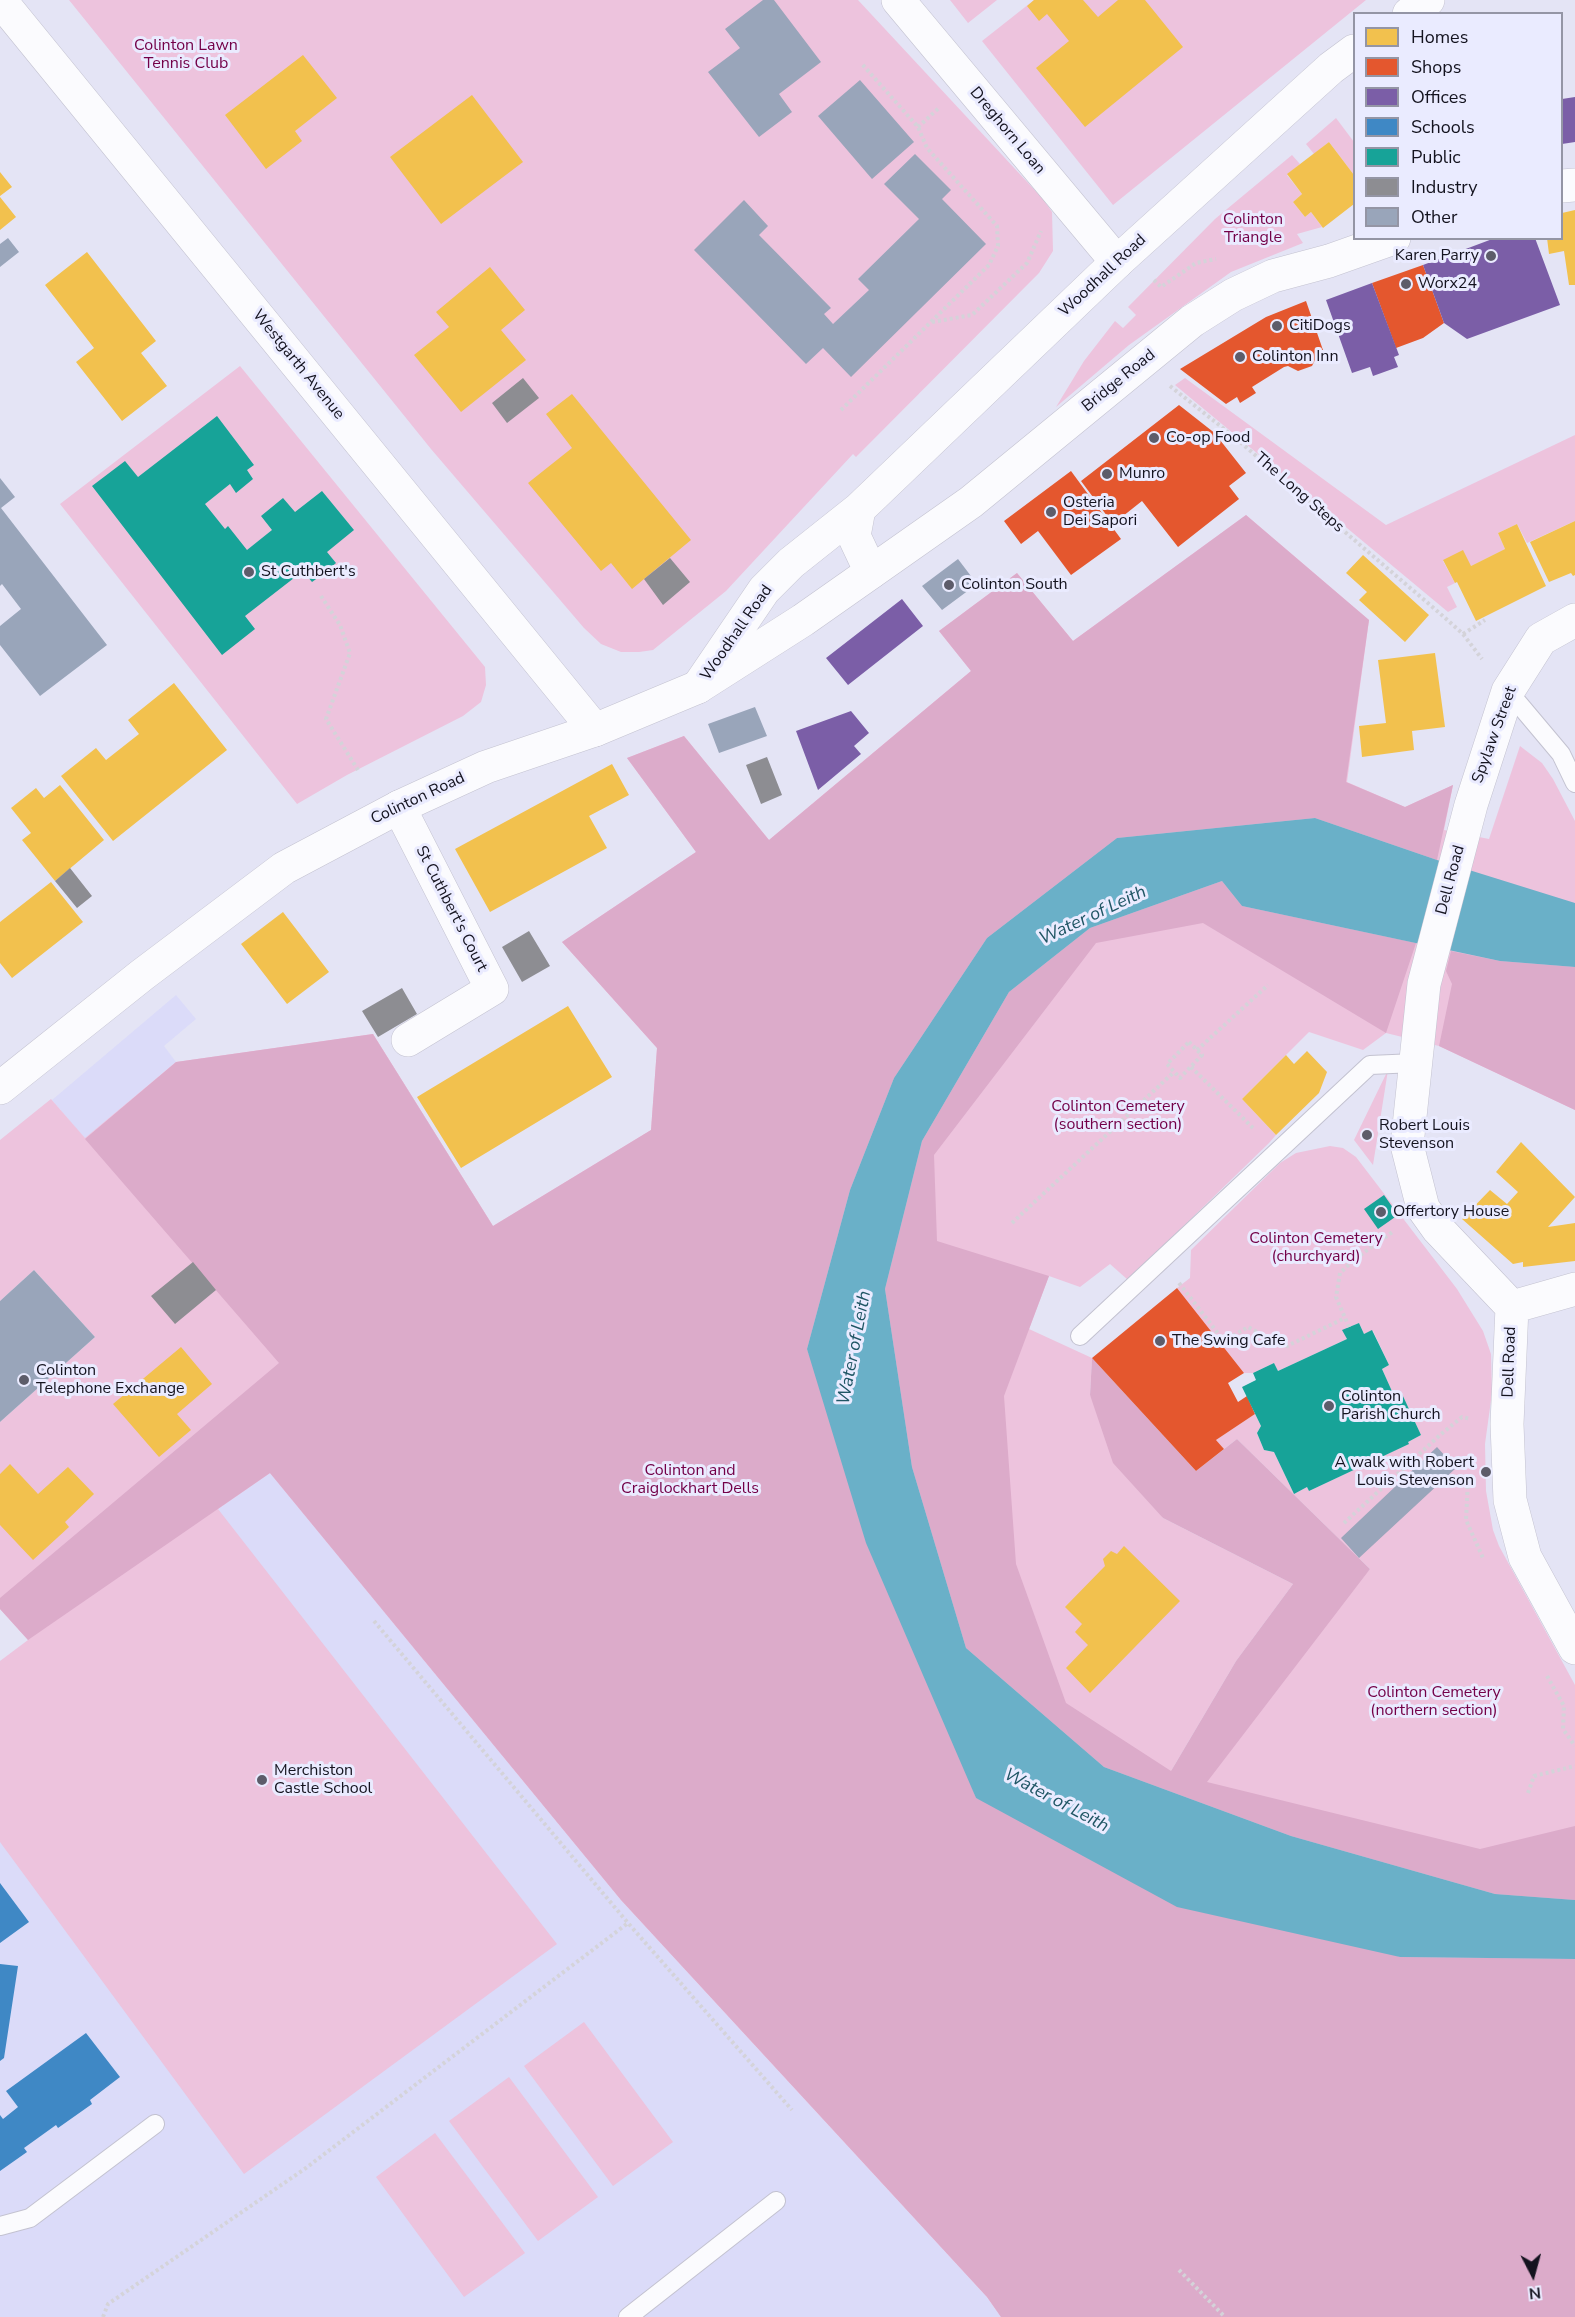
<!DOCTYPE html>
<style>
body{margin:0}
#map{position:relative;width:1575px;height:2317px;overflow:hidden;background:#e4e4f5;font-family:"Nunito Sans",sans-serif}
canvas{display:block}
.legend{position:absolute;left:1353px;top:12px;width:210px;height:228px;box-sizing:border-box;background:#eaebff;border:2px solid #9495a5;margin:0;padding:8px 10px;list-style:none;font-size:18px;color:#14131f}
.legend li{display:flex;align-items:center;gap:12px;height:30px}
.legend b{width:30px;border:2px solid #9495a5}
.north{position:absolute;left:1503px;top:2245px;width:60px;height:60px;-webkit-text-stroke:4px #eaebff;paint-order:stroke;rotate:174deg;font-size:16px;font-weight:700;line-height:24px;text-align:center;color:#14131f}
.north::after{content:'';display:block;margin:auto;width:21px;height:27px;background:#14131f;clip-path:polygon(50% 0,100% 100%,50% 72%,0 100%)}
</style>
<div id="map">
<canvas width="1575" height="2317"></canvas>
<ul class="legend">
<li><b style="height:16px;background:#f2c14e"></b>Homes</li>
<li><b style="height:16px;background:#e4572e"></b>Shops</li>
<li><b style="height:16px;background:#7b5ea7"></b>Offices</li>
<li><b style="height:16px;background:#3f88c5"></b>Schools</li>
<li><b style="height:16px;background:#17a398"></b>Public</li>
<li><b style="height:16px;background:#8d8d92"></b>Industry</li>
<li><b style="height:16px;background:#99a5ba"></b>Other</li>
</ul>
<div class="north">N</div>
</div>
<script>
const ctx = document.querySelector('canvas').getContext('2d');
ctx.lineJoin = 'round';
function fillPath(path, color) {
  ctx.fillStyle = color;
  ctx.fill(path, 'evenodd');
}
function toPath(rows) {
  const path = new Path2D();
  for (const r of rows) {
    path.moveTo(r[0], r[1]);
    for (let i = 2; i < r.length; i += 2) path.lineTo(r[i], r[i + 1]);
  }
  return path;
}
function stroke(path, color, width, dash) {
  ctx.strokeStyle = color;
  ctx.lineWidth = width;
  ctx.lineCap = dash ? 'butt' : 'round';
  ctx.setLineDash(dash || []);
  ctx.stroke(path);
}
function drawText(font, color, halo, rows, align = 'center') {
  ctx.font = font + ' "Nunito Sans",sans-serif';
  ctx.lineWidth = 6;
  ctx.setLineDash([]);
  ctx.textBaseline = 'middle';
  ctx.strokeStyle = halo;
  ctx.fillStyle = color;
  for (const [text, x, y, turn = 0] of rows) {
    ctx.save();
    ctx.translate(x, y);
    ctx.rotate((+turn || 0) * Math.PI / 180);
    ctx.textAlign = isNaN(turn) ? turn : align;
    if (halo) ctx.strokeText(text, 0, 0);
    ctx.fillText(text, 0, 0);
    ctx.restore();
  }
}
fillPath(toPath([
 [176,995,196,1019,164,1046,176,1062,85,1139,52,1100],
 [270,1472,621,1900,987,2297,1001,2317,0,2317,0,1661]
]), '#dbdbf9');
fillPath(toPath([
 [69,0,858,0,1043,199,1052,212,1053,251,1039,273,856,457,853,454,726,591,653,650,639,652,621,652,601,644,584,628,431,449],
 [950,0,997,0,968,23],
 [1034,0,1366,0,1113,205,982,41],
 [1336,118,1354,142,1354,175,1329,142,1314,154,1306,144],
 [1292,155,1300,164,1287,175,1302,194,1293,202,1305,217,1311,212,1322,227,1297,234,1303,243,1231,272,1129,345,1056,407,1084,361,1115,321,1123,328,1136,315,1128,307,1215,219],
 [240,366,485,667,486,685,481,702,463,716,347,775,297,804,60,504],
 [1185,378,1386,525,1575,435,1575,521,1527,543,1517,524,1498,533,1505,549,1471,566,1443,561,1455,583,1447,587,1457,607,1448,612,1175,385],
 [1246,515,1369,620,1347,782,1405,807,1453,785,1444,830,1489,839,1520,746,1542,763,1553,779,1575,821,1575,1110,1439,1046,1386,1033,1363,1050,1309,1032,1242,1099,1276,1135,1269,1143,1128,1280,1110,1264,1080,1287,1049,1276,1029,1329,1092,1358,1090,1395,1163,1518,1293,1584,1236,1661,1171,1771,1370,1569,1237,1439,1224,1449,1216,1440,1255,1414,1261,1426,1257,1433,1264,1450,1274,1452,1294,1494,1307,1487,1309,1491,1408,1444,1408,1442,1421,1435,1402,1395,1395,1398,1382,1369,1389,1365,1373,1331,1364,1334,1359,1323,1343,1330,1347,1339,1278,1371,1274,1363,1253,1373,1244,1373,1177,1288,1190,1278,1191,1250,1280,1163,1296,1153,1330,1146,1343,1148,1356,1157,1457,1289,1483,1331,1491,1354,1492,1393,1485,1444,1486,1491,1493,1530,1499,1546,1575,1685,1575,2317,1001,2317,987,2297,621,1900,270,1473,218,1509,557,1944,244,2174,0,1842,0,1661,28,1640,0,1609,0,1422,95,1337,34,1270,0,1301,0,1140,51,1099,85,1138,176,1062,373,1034,493,1226,651,1130,657,1048,562,942,696,852,627,758,684,736,769,840,971,671,939,631,1017,573,1073,641],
 [1388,1070,1373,1165,1354,1140],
 [584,2022,673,2142,613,2186,524,2066],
 [509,2077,598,2197,538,2241,449,2121],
 [435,2133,525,2253,464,2297,376,2177]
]), '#edc3dd');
fillPath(toPath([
 [1246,515,1369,620,1346,782,1405,807,1453,785,1437,860,1315,818,1117,838,987,938,894,1078,850,1190,807,1349,976,1798,1400,1957,1575,1959,1575,2317,1001,2317,987,2297,621,1900,270,1473,28,1640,0,1609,0,1598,279,1363,85,1139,176,1062,373,1034,493,1226,651,1130,657,1048,562,942,696,852,627,758,684,736,769,840,971,671,939,631,1017,573,1073,641],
 [1222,881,1242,906,1416,943,1386,1033,1203,923,1096,943,934,1155,937,1241,1049,1276,1004,1396,1016,1564,1066,1703,1171,1771,1236,1661,1293,1584,1163,1518,1113,1463,1090,1395,1092,1358,1196,1471,1237,1439,1370,1569,1207,1782,1480,1849,1575,1826,1575,1900,1495,1894,1291,1836,1104,1767,966,1648,912,1467,885,1289,922,1141,1009,992,1090,928],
 [1451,951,1500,961,1575,967,1575,1110,1439,1046,1452,984,1446,971]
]), '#dcabca');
fillPath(toPath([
 [1315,818,1437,860,1575,903,1575,967,1500,961,1242,906,1222,881,1090,928,1009,992,922,1141,885,1289,912,1467,966,1648,1104,1767,1291,1836,1495,1894,1575,1900,1575,1959,1400,1957,1177,1907,976,1798,866,1543,807,1349,850,1190,894,1078,987,938,1117,838]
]), '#6ab0c8');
fillPath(toPath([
 [1034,0,1083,0,1098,17,1118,0,1145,0,1183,47,1085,127,1036,68,1069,41,1047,14,1039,21,1027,6],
 [303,55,337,98,295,131,302,141,266,169,225,115],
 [472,95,523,162,441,224,390,157],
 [1329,142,1354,175,1354,204,1323,228,1311,212,1305,217,1293,202,1302,194,1287,174],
 [0,172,12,187,0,196],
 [0,197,16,217,0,230],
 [1575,210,1575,285,1569,285,1564,251,1549,254,1547,238,1562,238,1562,213],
 [87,252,156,341,141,353,167,386,122,421,76,362,94,348,45,285],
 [490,267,525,310,501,330,526,360,461,412,414,355,449,327,436,312],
 [572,394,691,540,632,589,611,563,601,571,528,483,572,448,546,414],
 [1575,521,1575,575,1573,576,1571,573,1549,582,1530,542],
 [1517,524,1546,586,1476,621,1457,582,1455,583,1443,560,1463,550,1471,566,1505,549,1498,533],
 [1363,555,1429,615,1405,642,1359,600,1367,592,1346,573],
 [1435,653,1445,727,1412,731,1414,750,1362,757,1359,726,1386,723,1378,660],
 [174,683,227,750,113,841,61,776,96,748,106,760,139,734,128,720],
 [612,764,629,795,589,816,607,848,490,912,455,849],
 [60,785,104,840,55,881,22,840,31,833,11,808,36,788,44,798],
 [51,882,83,922,12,978,0,963,0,922],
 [283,912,329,972,287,1004,241,944],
 [568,1006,612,1077,461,1168,417,1097],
 [1307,1051,1327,1072,1319,1093,1276,1135,1242,1099,1286,1055,1294,1064],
 [1521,1142,1575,1197,1548,1227,1575,1223,1575,1261,1523,1267,1523,1262,1513,1264,1462,1219,1490,1190,1507,1204,1518,1192,1496,1172],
 [181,1347,212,1384,177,1414,191,1430,159,1457,113,1404],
 [10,1464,38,1494,68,1467,94,1494,65,1522,69,1527,33,1560,0,1525,0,1474],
 [1124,1546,1180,1601,1090,1693,1066,1668,1088,1645,1075,1632,1082,1624,1065,1607,1105,1566,1103,1559,1111,1551,1117,1554]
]), '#f2c14e');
fillPath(toPath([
 [1423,265,1444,323,1423,338,1396,348,1372,283],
 [1306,301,1324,353,1317,356,1312,366,1298,371,1288,366,1284,367,1252,387,1256,393,1240,403,1237,397,1226,404,1180,369,1266,317],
 [1179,405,1221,438,1220,440,1246,473,1229,486,1239,499,1178,547,1142,501,1113,524,1081,481],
 [1071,471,1121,539,1071,575,1038,531,1021,544,1004,521],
 [1177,1288,1244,1373,1228,1383,1238,1402,1247,1396,1255,1414,1216,1440,1224,1449,1196,1471,1092,1358]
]), '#e4572e');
fillPath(toPath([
 [1575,97,1575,142,1562,144,1562,99],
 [1495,238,1535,238,1560,305,1467,339,1444,323,1423,265],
 [1372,283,1399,355,1394,357,1398,367,1373,376,1370,367,1352,373,1326,300],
 [902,599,923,626,848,685,826,658],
 [851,711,869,733,854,746,861,754,818,790,796,731]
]), '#7b5ea7');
fillPath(toPath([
 [0,1883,29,1922,0,1943],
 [0,1964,18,1966,4,2058,0,2061],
 [86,2033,120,2077,90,2100,92,2104,58,2128,56,2125,24,2148,27,2152,0,2171,0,2115,3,2119,18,2107,6,2091]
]), '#3f88c5');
fillPath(toPath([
 [217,416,254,465,247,470,253,479,236,493,230,484,205,504,225,529,228,526,247,550,272,530,261,516,283,498,295,512,322,491,354,530,327,552,336,563,323,574,312,582,303,571,245,616,255,629,222,655,92,486,125,461,138,477],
 [1384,1195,1398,1215,1378,1229,1364,1209],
 [1359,1323,1364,1334,1372,1330,1389,1365,1382,1369,1395,1398,1402,1394,1421,1435,1408,1442,1409,1444,1309,1491,1307,1487,1294,1494,1274,1452,1264,1450,1257,1433,1261,1426,1242,1387,1256,1380,1253,1373,1274,1363,1278,1371,1347,1339,1342,1330]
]), '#17a398');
fillPath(toPath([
 [523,378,539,398,507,423,492,403],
 [670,558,690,582,663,605,644,579],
 [767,757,782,795,761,804,746,765],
 [70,868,92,896,77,908,55,881],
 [529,931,550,966,522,982,502,947],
 [402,988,417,1014,378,1037,362,1011],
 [193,1262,216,1290,175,1324,151,1296]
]), '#8d8d92');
fillPath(toPath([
 [763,0,774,0,821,62,779,94,792,112,759,137,708,72,740,48,725,29],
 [860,80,914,142,872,179,818,116],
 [915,154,951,190,942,199,986,244,851,377,823,348,806,364,694,250,744,200,768,226,759,235,831,308,824,314,833,324,869,290,858,279,919,219,884,184],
 [8,238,19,252,0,267,0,244],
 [0,478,15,497,1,508,107,645,40,696,0,645,0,626,21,609,2,584,0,586],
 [958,559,977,584,942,610,922,586],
 [755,707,767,736,719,753,708,724],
 [34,1270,95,1337,0,1422,0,1301],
 [1437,1447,1456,1468,1359,1558,1341,1538]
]), '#99a5ba');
const service = toPath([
 [1508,691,1561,754,1575,783],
 [1080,1336,1370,1065,1415,1063],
 [0,2226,30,2218,155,2124],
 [628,2317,776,2201]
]);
const minor = toPath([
 [0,0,595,730],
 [898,0,1117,262],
 [1575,620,1541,639,1508,691,1471,805,1424,984,1407,1145,1423,1208,1438,1229,1512,1307,1507,1424,1510,1500,1525,1557,1575,1648],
 [399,807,492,989,408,1040],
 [1512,1307,1575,1289]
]);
const tertiary = toPath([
 [1409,14,1428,0],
 [859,509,854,536,871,572],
 [698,687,764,590,791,563,859,509,1117,262,1331,68,1354,51]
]);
const secondary = toPath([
 [1562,186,1575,185],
 [0,1088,142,975,284,868,399,807,486,767,595,730,698,687,803,620,971,502,1192,321,1233,295,1273,276,1329,261,1394,238]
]);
stroke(service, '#c3c2d0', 20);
stroke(minor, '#c3c2d0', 34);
stroke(tertiary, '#c3c2d0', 34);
stroke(secondary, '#c3c2d0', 34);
stroke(toPath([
 [918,127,940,107],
 [1154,280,1161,287,1196,263,1216,259],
 [932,322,972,315,1027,263,1041,231],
 [1170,386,1233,436,1436,610,1463,634,1482,659],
 [841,410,989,265,998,246,997,226,927,148,918,127,862,64],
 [321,596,340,625,350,653,326,719,358,770],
 [1463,634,1485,620],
 [1189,1042,1202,1055,1180,1078,1167,1064,1189,1042],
 [1197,1050,1268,985],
 [1191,1067,1255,1130],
 [1012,1223,1174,1072],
 [1179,1283,1224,1341,1248,1327,1285,1347,1345,1318],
 [1349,1327,1336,1297,1340,1273,1355,1259,1394,1231],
 [1468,1480,1466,1520,1483,1558],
 [1344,1523,1440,1435,1462,1417,1471,1419],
 [374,1621,628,1923,792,2110],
 [1547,1676,1564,1706,1563,1729,1575,1746],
 [1528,1793,1534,1776,1575,1766],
 [1179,2270,1225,2317],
 [103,2317,108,2304,306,2168,628,1923]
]), '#d4d3d9', 4, [3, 3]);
stroke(service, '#fbfbfe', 18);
stroke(minor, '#fbfbfe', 33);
stroke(tertiary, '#fbfbfe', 33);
stroke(secondary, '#fbfbfe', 33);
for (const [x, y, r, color] of [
 [1491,256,6,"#5d5c6a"],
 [1406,284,6,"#5d5c6a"],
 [1277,326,6,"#5d5c6a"],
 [1240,357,6,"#5d5c6a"],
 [1154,438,6,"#5d5c6a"],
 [1107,474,6,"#5d5c6a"],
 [1051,512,6,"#5d5c6a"],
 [249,572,6,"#5d5c6a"],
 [949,585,6,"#5d5c6a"],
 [1367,1135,6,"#5d5c6a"],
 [1381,1212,6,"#5d5c6a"],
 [1160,1341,6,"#5d5c6a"],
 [24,1380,6,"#5d5c6a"],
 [1329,1406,6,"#5d5c6a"],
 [1486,1472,6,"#5d5c6a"],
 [262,1780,6,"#5d5c6a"]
]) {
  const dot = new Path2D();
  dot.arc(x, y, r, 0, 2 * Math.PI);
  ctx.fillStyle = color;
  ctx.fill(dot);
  stroke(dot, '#eaebff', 2);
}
drawText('16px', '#730048', '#eaebff', [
 ["Colinton Lawn",186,46],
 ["Tennis Club",186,64],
 ["Colinton",1253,220],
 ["Triangle",1253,238],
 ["Colinton Cemetery",1118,1107],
 ["(southern section)",1118,1125],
 ["Colinton Cemetery",1316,1239],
 ["(churchyard)",1316,1257],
 ["Colinton and",690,1471],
 ["Craiglockhart Dells",690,1489],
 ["Colinton Cemetery",1434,1693],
 ["(northern section)",1434,1711]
]);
drawText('16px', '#14131f', '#eaebff', [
 ["Dreghorn Loan",1007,131,50],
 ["Woodhall Road",1103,276,-43],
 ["Westgarth Avenue",298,365,51],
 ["Bridge Road",1119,381,-39],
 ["The Long Steps",1299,493,41],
 ["Woodhall Road",737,633,-55],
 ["Spylaw Street",1495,735,-70],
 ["Colinton Road",418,799,-25],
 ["Dell Road",1451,880,-75],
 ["St Cuthbert's Court",451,909,63],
 ["Dell Road",1510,1362,-88]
]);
drawText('16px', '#14131f', '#eaebff', [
 ["Karen Parry",1479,256,"right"],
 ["Worx24",1418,284],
 ["CitiDogs",1289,326],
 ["Colinton Inn",1252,357],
 ["Co-op Food",1166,438],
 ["Munro",1119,474],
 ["Osteria",1063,503],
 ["Dei Sapori",1063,521],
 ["St Cuthbert's",261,572],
 ["Colinton South",961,585],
 ["Robert Louis",1379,1126],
 ["Stevenson",1379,1144],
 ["Offertory House",1393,1212],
 ["The Swing Cafe",1172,1341],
 ["Colinton",36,1371],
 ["Telephone Exchange",36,1389],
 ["Colinton",1341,1397],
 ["Parish Church",1341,1415],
 ["A walk with Robert",1474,1463,"right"],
 ["Louis Stevenson",1474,1481,"right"],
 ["Merchiston",274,1771],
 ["Castle School",274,1789]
], 'left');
drawText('italic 18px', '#205665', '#eaebff', [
 ["Water of Leith",1093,916,-25],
 ["Water of Leith",855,1348,-79],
 ["Water of Leith",1056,1801,28]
]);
</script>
